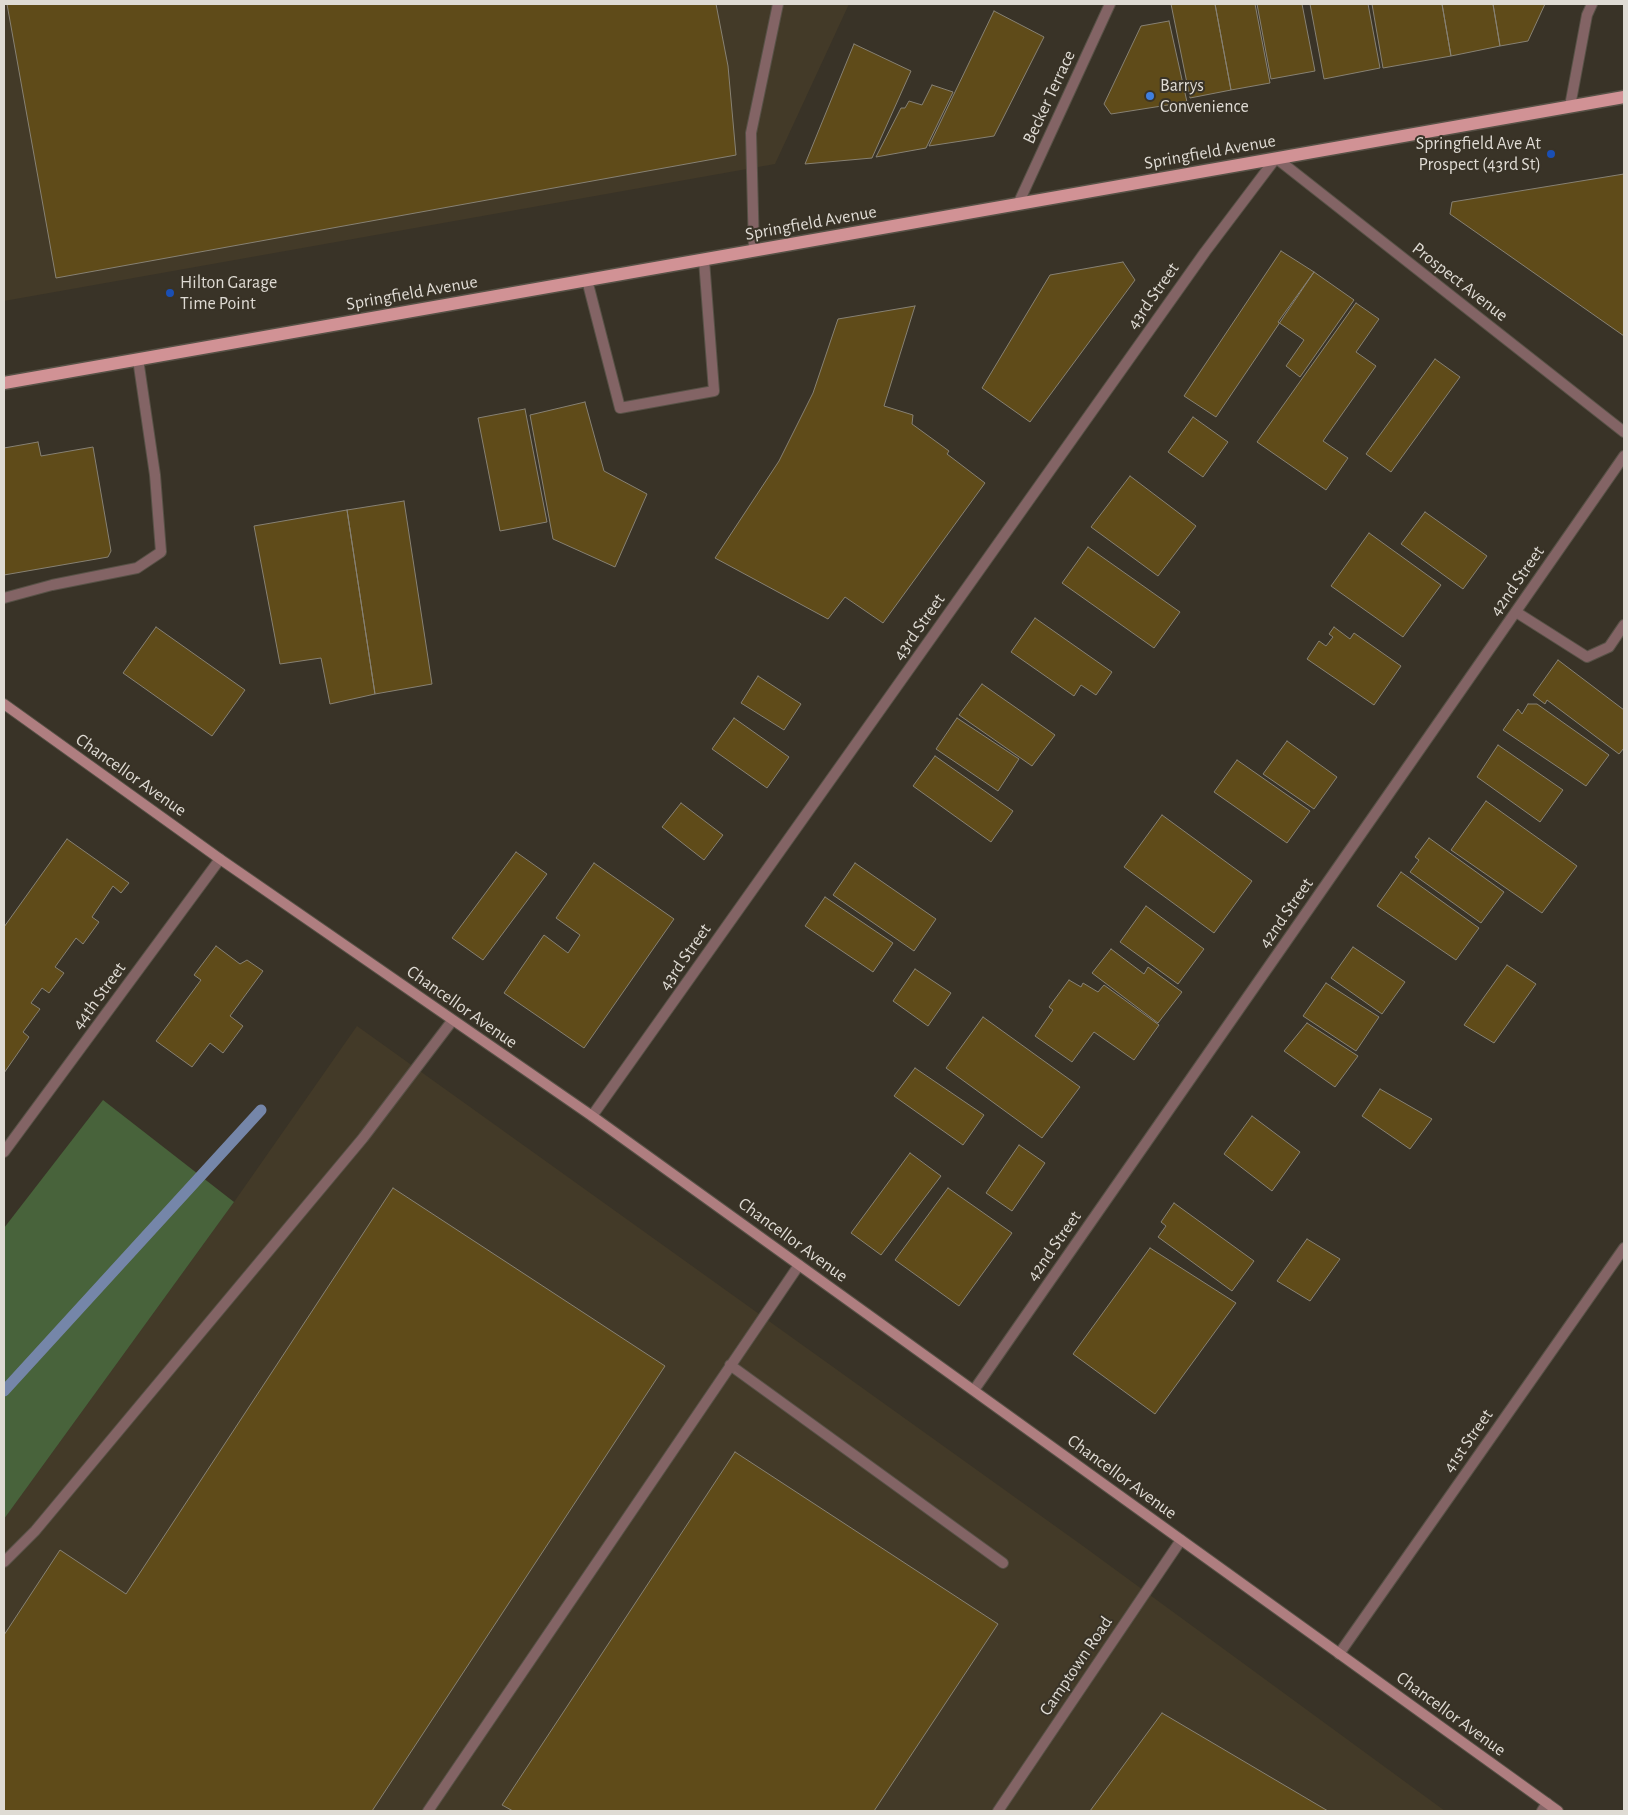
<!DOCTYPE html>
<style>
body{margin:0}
#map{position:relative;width:1628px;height:1815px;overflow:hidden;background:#393327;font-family:"Alegreya Sans",sans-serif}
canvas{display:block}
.frame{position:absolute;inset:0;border:5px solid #dfdbd4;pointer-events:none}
</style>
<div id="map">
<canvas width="1628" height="1815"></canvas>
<div class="frame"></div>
</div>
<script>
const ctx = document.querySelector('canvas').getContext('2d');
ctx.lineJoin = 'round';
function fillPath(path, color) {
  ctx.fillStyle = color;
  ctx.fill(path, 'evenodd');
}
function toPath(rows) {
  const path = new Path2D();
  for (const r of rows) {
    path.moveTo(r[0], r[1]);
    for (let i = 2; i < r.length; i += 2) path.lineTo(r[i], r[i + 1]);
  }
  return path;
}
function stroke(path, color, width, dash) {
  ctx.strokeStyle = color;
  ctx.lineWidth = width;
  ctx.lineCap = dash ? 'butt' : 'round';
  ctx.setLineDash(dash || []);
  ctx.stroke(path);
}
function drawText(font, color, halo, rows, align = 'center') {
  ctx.font = font + ' "Alegreya Sans",sans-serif';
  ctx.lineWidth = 4;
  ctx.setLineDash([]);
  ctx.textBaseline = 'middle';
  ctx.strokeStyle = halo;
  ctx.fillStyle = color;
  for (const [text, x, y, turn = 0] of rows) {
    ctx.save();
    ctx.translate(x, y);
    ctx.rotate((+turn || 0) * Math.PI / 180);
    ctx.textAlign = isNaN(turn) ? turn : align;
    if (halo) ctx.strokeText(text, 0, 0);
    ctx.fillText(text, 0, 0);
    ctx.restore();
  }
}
fillPath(toPath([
 [4,4,849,4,775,164,4,301],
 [357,1026,1083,1546,1445,1811,4,1811,4,1519,234,1202]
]), '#433a28');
fillPath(toPath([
 [103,1100,234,1202,4,1519,4,1228]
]), '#48633b');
stroke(toPath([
 [4,1391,261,1110]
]), '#7586a9', 11);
const building = toPath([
 [7,4,716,4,728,66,736,155,56,278,7,4],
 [1171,4,1215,4,1231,90,1190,98,1171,4],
 [1215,4,1255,4,1270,83,1231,90,1215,4],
 [1257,4,1302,4,1315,71,1271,79,1257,4],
 [1310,4,1368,4,1380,68,1324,79,1310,4],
 [1372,4,1442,4,1451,56,1383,68,1372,4],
 [1442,4,1493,4,1500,46,1451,56,1442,4],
 [1493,4,1545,4,1528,41,1500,46,1493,4],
 [994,11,1044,37,994,136,929,146,994,11],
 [1169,21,1187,102,1111,114,1104,104,1141,26,1169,21],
 [854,44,911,71,872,158,805,164,854,44],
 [932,85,953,92,926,148,876,157,901,108,905,108,909,101,922,105,932,85],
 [1624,174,1624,336,1450,214,1452,202,1624,174],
 [1281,251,1314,272,1216,417,1184,396,1281,251],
 [1123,262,1135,280,1030,422,982,388,1050,275,1123,262],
 [1314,272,1354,300,1300,377,1286,366,1304,340,1278,322,1314,272],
 [1356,303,1379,319,1356,352,1376,366,1323,441,1348,458,1326,490,1257,442,1356,303],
 [915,306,884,406,913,415,912,424,949,451,947,454,985,483,883,623,845,597,828,619,715,558,779,461,813,393,838,319,915,306],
 [1435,359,1460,377,1391,472,1366,454,1435,359],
 [585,402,604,471,647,494,615,567,553,539,530,415,585,402],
 [525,409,547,522,500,531,478,418,525,409],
 [1193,417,1228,442,1203,477,1168,452,1193,417],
 [38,442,41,456,93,447,111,551,108,557,4,575,4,448,38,442],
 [1130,476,1196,526,1158,576,1091,527,1130,476],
 [404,501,432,684,375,694,347,510,404,501],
 [347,510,375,694,330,704,321,658,280,664,254,526,347,510],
 [1425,512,1487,556,1463,589,1401,544,1425,512],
 [1369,533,1441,585,1403,637,1331,586,1369,533],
 [1088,547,1180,612,1154,648,1062,583,1088,547],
 [1035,618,1112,672,1096,695,1081,685,1074,696,1011,652,1035,618],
 [156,627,245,690,212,736,123,673,156,627],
 [1334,627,1350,639,1354,633,1401,666,1374,705,1307,659,1319,641,1326,646,1333,637,1329,634,1334,627],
 [1558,660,1624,710,1624,748,1619,754,1547,700,1545,704,1533,695,1558,660],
 [758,676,801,704,784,730,741,703,758,676],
 [982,684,1055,735,1032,766,959,715,982,684],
 [1528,704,1537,704,1609,755,1586,786,1503,730,1518,709,1522,714,1528,704],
 [734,718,789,757,767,788,712,749,734,718],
 [957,718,1019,759,998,791,936,749,957,718],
 [1287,741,1337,777,1314,809,1263,774,1287,741],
 [1498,745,1563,790,1540,822,1477,777,1498,745],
 [935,756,1013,811,991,842,913,786,935,756],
 [1237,760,1310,811,1287,843,1214,792,1237,760],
 [1486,801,1577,866,1542,913,1451,850,1486,801],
 [681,803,723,835,704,860,662,827,681,803],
 [1162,815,1252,881,1214,933,1124,867,1162,815],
 [1429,838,1504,892,1481,923,1410,872,1419,860,1415,857,1429,838],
 [67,839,129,883,121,893,113,886,92,917,99,922,83,944,76,938,55,967,64,973,49,993,42,988,31,1003,40,1009,23,1032,29,1037,4,1073,4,927,67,839],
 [516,852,547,874,483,960,452,938,516,852],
 [594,863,674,919,584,1048,504,993,544,935,568,953,580,935,556,918,594,863],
 [855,863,936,919,914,951,833,895,855,863],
 [1401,872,1479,928,1456,960,1377,906,1401,872],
 [825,897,893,943,873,972,805,926,825,897],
 [1146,906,1204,949,1178,984,1120,942,1146,906],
 [216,946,240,964,247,960,263,971,230,1016,243,1026,223,1053,210,1043,192,1067,156,1041,201,980,194,975,216,946],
 [1353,947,1405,982,1382,1014,1331,978,1353,947],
 [1111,949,1144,974,1148,967,1182,992,1158,1023,1092,973,1111,949],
 [1507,965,1536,984,1494,1043,1464,1025,1507,965],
 [915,969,951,993,928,1026,893,1001,915,969],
 [1069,980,1081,987,1083,983,1098,992,1104,985,1159,1025,1134,1060,1094,1032,1072,1062,1035,1036,1053,1010,1049,1007,1069,980],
 [1326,983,1379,1017,1356,1051,1303,1016,1326,983],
 [983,1017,1080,1087,1042,1138,946,1068,983,1017],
 [1307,1023,1358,1056,1335,1087,1284,1051,1307,1023],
 [915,1068,984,1115,963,1145,894,1096,915,1068],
 [1380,1089,1432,1119,1410,1149,1362,1116,1380,1089],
 [1252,1116,1300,1152,1272,1191,1224,1154,1252,1116],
 [1019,1145,1045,1163,1012,1211,986,1193,1019,1145],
 [910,1153,941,1176,881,1255,851,1233,910,1153],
 [393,1188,665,1366,372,1811,4,1811,4,1635,60,1550,126,1594,393,1188],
 [948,1188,1012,1233,959,1306,895,1260,948,1188],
 [1174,1203,1254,1261,1232,1291,1158,1237,1166,1226,1161,1222,1174,1203],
 [1307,1239,1340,1259,1310,1301,1277,1281,1307,1239],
 [1150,1248,1236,1303,1155,1414,1073,1354,1150,1248],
 [735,1452,998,1624,874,1811,513,1811,502,1805,735,1452],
 [1162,1713,1328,1811,1090,1811,1162,1713]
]);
fillPath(building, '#5f4b19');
stroke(building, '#878173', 1);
const service = toPath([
 [754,251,751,133,778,4],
 [587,280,620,408,714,391,704,260],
 [4,598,52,585,137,568,161,552,155,475,138,359],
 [1516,612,1587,657,1609,647,1624,625],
 [730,1365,1003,1563],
 [4,1562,35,1531,363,1138,452,1021],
 [428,1811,799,1265],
 [1542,1811,1547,1803]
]);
const minor = toPath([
 [1570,106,1587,15,1592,4],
 [1018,204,1110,4],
 [592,1116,1205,252,1276,158,1624,432],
 [4,1152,220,859],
 [974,1390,1624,456],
 [1339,1654,1624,1248],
 [998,1811,1181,1540]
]);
const secondary = toPath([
 [4,704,220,859,592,1116,1558,1811]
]);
const primary = toPath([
 [4,383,1624,97]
]);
stroke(service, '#575146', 12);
stroke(minor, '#575146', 12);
stroke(secondary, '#575146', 12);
stroke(primary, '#575146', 15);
stroke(service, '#836465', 10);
stroke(minor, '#836465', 10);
stroke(secondary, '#af7e80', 10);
stroke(primary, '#d19295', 12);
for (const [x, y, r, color] of [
 [1150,96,5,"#3f7fe0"],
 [1551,154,5,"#1a4fb4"],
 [170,293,5,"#1a4fb4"]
]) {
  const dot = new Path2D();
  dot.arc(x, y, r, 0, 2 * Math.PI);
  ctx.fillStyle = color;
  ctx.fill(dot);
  stroke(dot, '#393327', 2);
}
drawText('18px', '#dfdbd4', '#393327', [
 ["Barrys",1160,86],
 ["Convenience",1160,107],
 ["Springfield Ave At",1541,144,"right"],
 ["Prospect (43rd St)",1541,165,"right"],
 ["Hilton Garage",180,283],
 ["Time Point",180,304]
], 'left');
drawText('18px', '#dfdbd4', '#393327', [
 ["Becker Terrace",1049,97,-65],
 ["Springfield Avenue",1210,152,-10],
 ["Springfield Avenue",811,223,-10],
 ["Prospect Avenue",1460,282,38],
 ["Springfield Avenue",412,293,-10],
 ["43rd Street",1153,296,-55],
 ["42nd Street",1517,581,-55],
 ["43rd Street",919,627,-55],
 ["Chancellor Avenue",131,775,35],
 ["42nd Street",1286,913,-55],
 ["43rd Street",685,957,-55],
 ["44th Street",99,996,-54],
 ["Chancellor Avenue",462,1007,35],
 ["Chancellor Avenue",793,1240,36],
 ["42nd Street",1054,1246,-55],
 ["41st Street",1468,1441,-55],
 ["Chancellor Avenue",1122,1477,36],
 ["Camptown Road",1076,1666,-56],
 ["Chancellor Avenue",1451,1714,36]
]);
</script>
